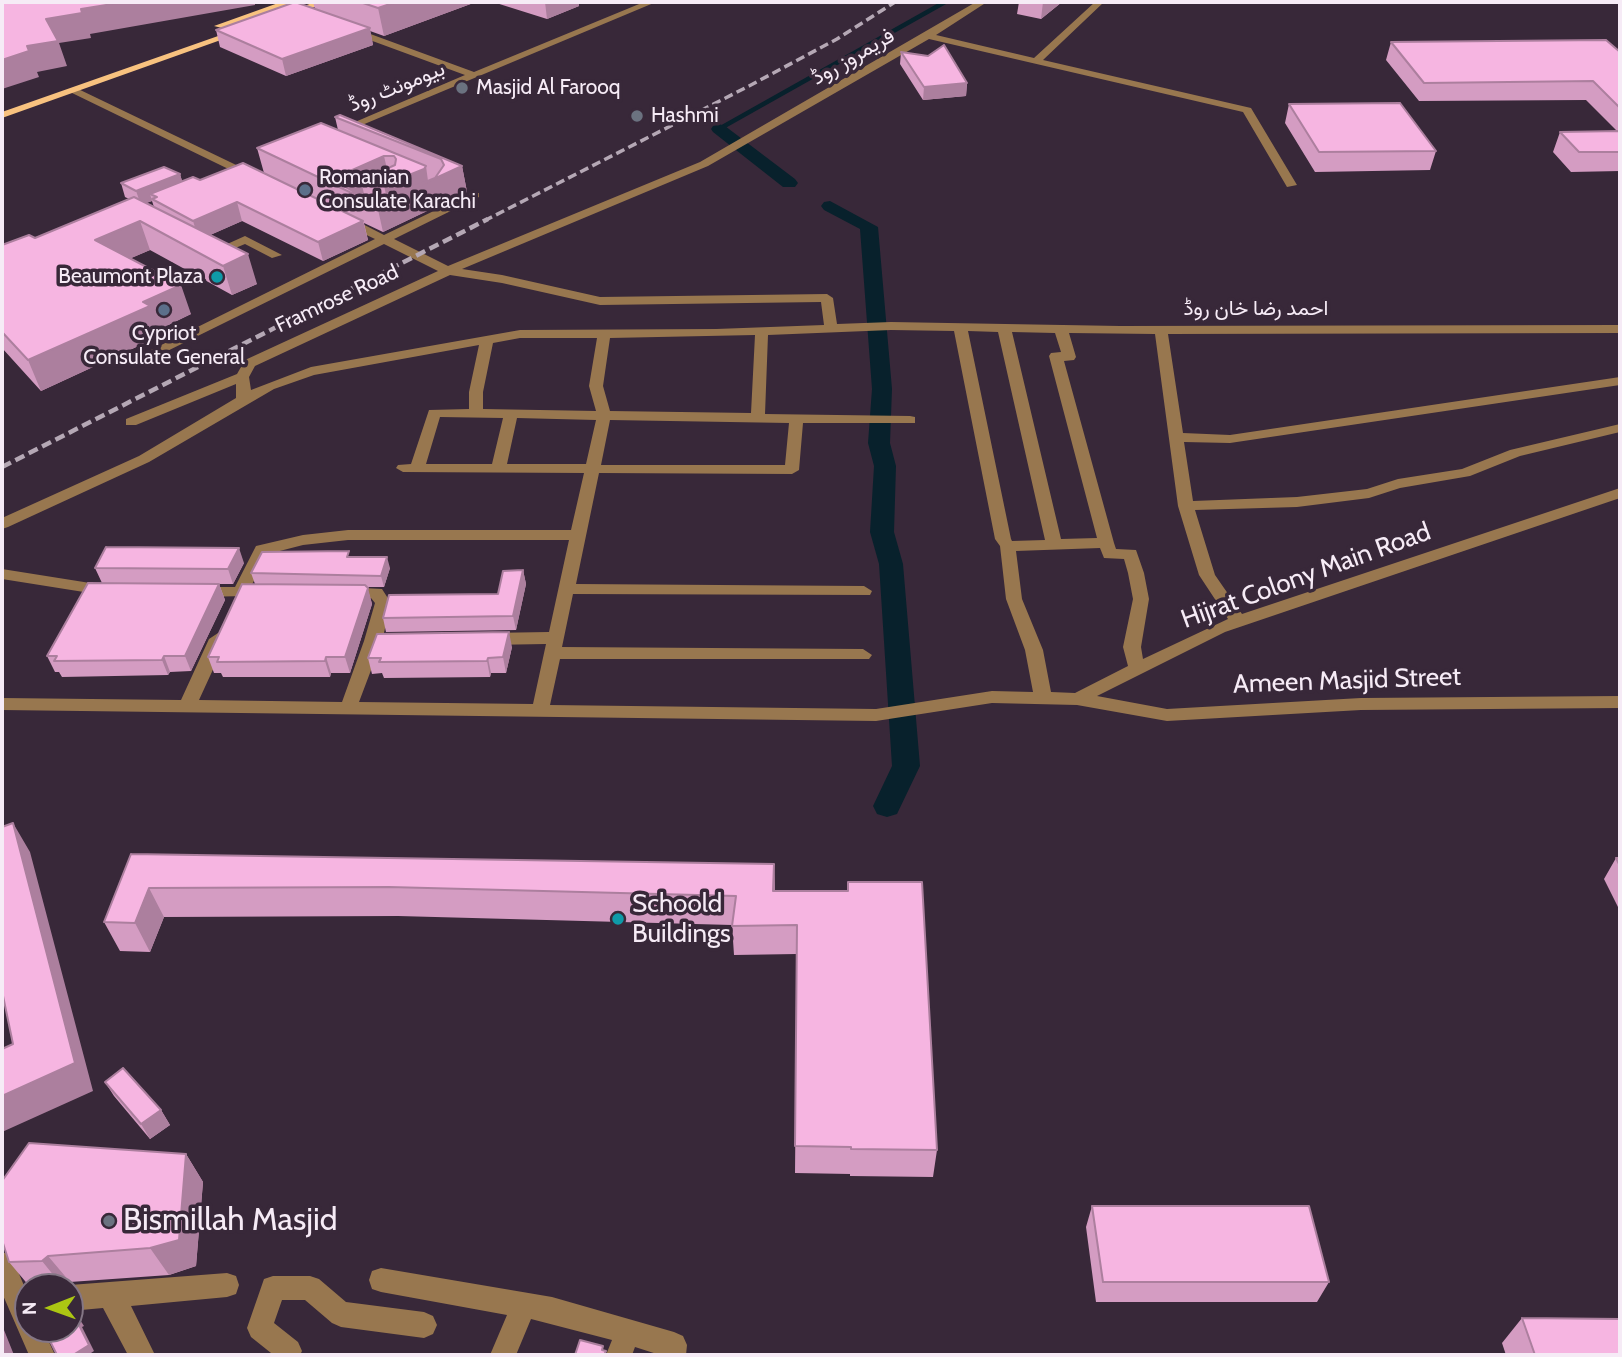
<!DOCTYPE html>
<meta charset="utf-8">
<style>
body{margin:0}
#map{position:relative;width:1622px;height:1357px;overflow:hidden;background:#382839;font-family:Cabin,sans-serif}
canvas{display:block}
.frame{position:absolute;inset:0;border:4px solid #f6ebf6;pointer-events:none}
.north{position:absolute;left:14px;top:1273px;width:70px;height:70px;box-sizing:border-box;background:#382839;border:2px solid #847685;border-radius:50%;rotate:269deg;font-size:19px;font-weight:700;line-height:28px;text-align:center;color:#f6ebf6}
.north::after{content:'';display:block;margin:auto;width:24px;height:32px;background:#acc613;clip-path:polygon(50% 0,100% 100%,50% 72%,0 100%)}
</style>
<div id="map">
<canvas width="1622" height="1357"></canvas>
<div class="frame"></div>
<div class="north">N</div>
</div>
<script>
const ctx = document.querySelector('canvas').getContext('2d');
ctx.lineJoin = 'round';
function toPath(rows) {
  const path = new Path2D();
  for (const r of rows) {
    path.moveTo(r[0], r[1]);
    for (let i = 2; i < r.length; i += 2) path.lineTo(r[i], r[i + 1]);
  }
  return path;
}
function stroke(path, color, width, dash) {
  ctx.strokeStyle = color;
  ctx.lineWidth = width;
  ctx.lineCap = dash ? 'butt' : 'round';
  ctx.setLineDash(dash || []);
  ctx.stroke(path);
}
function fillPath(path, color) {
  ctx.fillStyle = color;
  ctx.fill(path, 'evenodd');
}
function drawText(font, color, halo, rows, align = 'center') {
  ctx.font = font + ' Cabin,Vazirmatn,sans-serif';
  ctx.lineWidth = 7;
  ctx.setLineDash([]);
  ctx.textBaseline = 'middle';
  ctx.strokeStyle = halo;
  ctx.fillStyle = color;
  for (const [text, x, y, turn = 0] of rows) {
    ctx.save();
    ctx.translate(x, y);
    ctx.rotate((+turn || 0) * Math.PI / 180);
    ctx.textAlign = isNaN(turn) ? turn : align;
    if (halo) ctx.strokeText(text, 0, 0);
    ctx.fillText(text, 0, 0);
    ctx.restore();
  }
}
stroke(toPath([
 [719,129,945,2]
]), '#08212c', 4.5);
fillPath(toPath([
 [719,124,725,126,795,179,798,183,795,187,783,187,713,132,711,129,713,126,719,124],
 [830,201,878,227,892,389,890,443,896,466,894,532,903,564,920,766,897,814,887,817,877,814,873,806,892,766,879,564,870,532,874,466,868,443,872,389,860,229,824,210,821,206,824,202,830,201]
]), '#08212c');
fillPath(toPath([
 [644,2,656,2,343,133,334,131,465,75,348,32,348,28,354,28,474,72,644,2],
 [976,2,987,2,936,35,1034,58,1095,2,1104,2,1043,60,1251,108,1297,185,1287,187,1243,112,929,39,708,166,462,269,502,275,600,297,827,294,833,298,837,324,891,322,1120,326,1620,325,1620,333,1168,334,1183,433,1230,435,1620,377,1620,385,1230,443,1184,442,1193,501,1297,497,1367,489,1398,479,1462,469,1510,450,1620,424,1620,432,1520,456,1470,476,1400,488,1369,498,1297,507,1195,510,1215,575,1242,614,1620,488,1620,498,1225,632,1097,696,1167,709,1361,698,1620,696,1620,708,1361,710,1167,721,1077,705,992,703,876,721,2,710,2,698,181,700,209,639,218,633,227,639,199,700,342,702,364,641,375,603,371,598,340,596,338,592,340,588,346,587,382,589,391,603,382,641,359,702,533,704,546,644,488,645,479,639,488,633,549,632,569,540,348,540,303,545,268,554,246,596,200,597,192,592,200,587,235,587,256,546,303,535,348,530,571,530,584,473,403,472,396,468,398,465,411,464,429,410,469,409,469,392,479,345,314,375,274,389,149,462,8,527,2,529,2,518,139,456,236,398,236,384,136,425,126,425,126,419,237,374,245,360,438,271,384,244,141,364,131,364,129,361,375,239,341,223,341,217,349,217,384,235,471,193,479,193,479,197,394,239,448,266,700,162,976,2],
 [450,275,502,283,600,305,821,302,824,325,716,329,520,330,311,367,251,390,249,377,255,366,450,275],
 [891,330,954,331,995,539,1000,546,1006,599,1025,650,1033,692,992,691,876,709,550,705,560,659,869,659,872,655,863,649,562,647,573,594,870,595,872,591,864,586,576,584,599,473,792,474,799,470,803,423,915,423,915,417,910,416,765,414,768,335,891,330],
 [968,331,998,332,1045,540,1012,541,1011,539,968,331],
 [1012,332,1055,333,1061,352,1051,353,1049,356,1097,538,1061,539,1012,332],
 [1069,333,1155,334,1178,506,1199,575,1228,619,1143,659,1141,647,1149,599,1144,573,1136,550,1116,549,1114,543,1064,361,1074,360,1076,357,1069,333],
 [755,335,751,413,610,411,603,386,610,338,755,335],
 [520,338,597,338,589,386,596,411,483,409,483,392,493,343,520,338],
 [440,417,503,418,492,464,426,464,440,417],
 [517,418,596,420,586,464,507,464,517,418],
 [610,420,789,423,785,465,601,465,610,420],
 [1100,548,1104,558,1124,559,1128,573,1133,599,1123,647,1128,666,1075,693,1051,692,1043,650,1022,599,1016,551,1100,548],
 [74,87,257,175,259,177,249,179,70,92,69,90,74,87],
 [245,236,282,255,272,258,245,244,211,258,205,254,245,236],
 [2,569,109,586,117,591,109,596,2,579,2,569],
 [2,1252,11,1255,28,1295,28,1329,43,1329,55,1355,29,1355,2,1293,2,1252],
 [381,1268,552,1297,674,1332,683,1336,687,1345,686,1355,660,1355,635,1347,632,1355,606,1355,612,1340,531,1319,516,1355,490,1355,507,1315,381,1292,372,1289,369,1280,372,1271,381,1268],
 [227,1273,236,1276,239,1285,236,1294,227,1297,131,1306,155,1355,128,1355,103,1308,70,1311,70,1287,66,1287,70,1285,227,1273],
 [273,1276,310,1276,319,1279,346,1302,424,1312,433,1316,437,1325,433,1334,424,1338,341,1327,332,1323,305,1300,282,1300,274,1323,298,1342,302,1351,300,1355,270,1355,271,1353,251,1337,247,1328,264,1279,273,1276]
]), '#98774f');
fillPath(toPath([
 [281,2,294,2,222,28,214,26,281,2],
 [315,2,328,2,290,16,282,14,315,2],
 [238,29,246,31,2,118,2,112,238,29]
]), '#f8c27f');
stroke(toPath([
 [484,221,749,86,837,39,895,2]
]), '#b5a8b5', 3.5, [9, 4.5]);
stroke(toPath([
 [2,467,488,219]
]), '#b5a8b5', 4.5, [10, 5]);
fillPath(toPath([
 [313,2,476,2,384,36,370,31,373,45,286,76,220,47,216,30,315,9],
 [493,2,579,2,579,6,547,19],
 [1019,2,1062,2,1041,19,1017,14],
 [1391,42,1620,52,1620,171,1571,172,1553,152,1560,132,1617,131,1586,100,1419,101,1386,60],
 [901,52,967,83,966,96,923,100,900,64],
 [1289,104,1436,151,1430,170,1315,172,1285,123],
 [335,117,462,166,467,192,383,232,364,223,368,240,323,261,242,221,210,235,257,284,232,295,150,250,131,258,191,314,158,330,160,336,41,391,2,348,2,245,35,238,129,199,125,197,121,183,180,174,182,181,264,173,257,148,338,130],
 [152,201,154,207,146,203],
 [351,557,390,568,384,587,367,587,372,604,350,673,331,673,330,677,223,677,221,673,214,673,208,657,255,584,251,573],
 [244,563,233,584,219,584,225,600,191,671,170,672,168,675,62,677,59,672,55,672,47,656,102,583,95,568],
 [523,570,526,584,516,630,386,632,383,618,498,594],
 [512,647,506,673,491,673,490,677,384,678,382,673,372,674,368,658],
 [131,854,774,864,775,891,937,1150,933,1177,850,1176,850,1174,795,1173,797,954,734,955,732,925,398,916,164,917,150,952,120,951,104,922],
 [1616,858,1620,858,1620,911,1604,879],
 [105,1082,161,1110,170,1125,150,1139,114,1096],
 [186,1154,203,1182,196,1266,169,1275,70,1282,64,1287,30,1287,9,1262],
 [1092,1206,1329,1282,1317,1302,1096,1302,1086,1227],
 [1522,1318,1620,1355,1506,1355,1502,1343]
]), '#d49cc2');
fillPath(toPath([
 [125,2,255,2,255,5,90,34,91,38,59,43,67,66,37,72,39,77,2,89,2,60,27,46,46,19,81,9],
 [396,2,476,2,384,36,378,8],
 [545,2,579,2,579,6,547,19],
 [1043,2,1062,2,1041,19],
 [370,28,373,45,286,76,282,59],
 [967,83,966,96,923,100,924,87],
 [384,156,390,182,426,166,428,181,462,166,467,192,383,232,377,205,387,200,384,185,361,180,364,194,359,196,340,184,341,175],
 [180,174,184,188,150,194,152,201,141,205,136,191],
 [237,202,242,221,199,240,193,221],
 [140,221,150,250,106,269,95,240],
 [363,221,368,240,323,261,318,242],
 [248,254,257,284,232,295,223,266],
 [181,285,191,314,158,330,160,336,41,391,28,360,143,302],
 [239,548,244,563,233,584,228,569],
 [387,557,390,568,384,587,381,576],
 [523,570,526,584,516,630,513,616],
 [219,584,225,600,191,671,185,656],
 [368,588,372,604,350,673,345,657],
 [509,632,512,647,506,673,503,657],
 [164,656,170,672,168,675,162,660],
 [326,657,331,673,330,677,325,661],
 [488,658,491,673,490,677,487,661],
 [13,823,30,852,93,1091,2,1132,2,1096,75,1063],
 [774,864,775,893,773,891],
 [149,888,164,917,150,952,135,923],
 [161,1110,170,1125,150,1139,141,1124],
 [186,1154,203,1182,196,1266,169,1275,150,1248],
 [48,1256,70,1282,63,1287,42,1261],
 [71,1306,84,1326,82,1327,94,1351,88,1355,73,1355,77,1321],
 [2,1325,14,1355,2,1355]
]), '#ac7f9e');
const building = toPath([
 [2,2,93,2,100,3,101,2,125,2,81,9,82,13,46,19,58,41,27,46,29,51,2,60,2,2],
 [295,2,370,28,282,59,216,30,295,2],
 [360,2,396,2,378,8,360,2],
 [1606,40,1620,52,1620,108,1593,81,1424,83,1391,42,1606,40],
 [944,45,967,83,924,87,901,52,928,56,944,45],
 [1400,103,1436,151,1319,152,1289,104,1400,103],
 [340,115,462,166,377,205,257,148,321,123,426,166,424,169,384,185,370,185,361,180,395,165,396,159,394,156,384,156,341,175,340,184,363,197,391,196,435,178,444,165,441,159,335,117,340,115],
 [1620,131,1620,152,1579,152,1560,132,1620,131],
 [243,163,363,221,318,242,237,202,193,221,152,199,157,197,150,194,193,177,200,180,243,163],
 [164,167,180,174,136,191,121,183,164,167],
 [134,197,248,254,223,266,140,221,95,240,181,285,143,302,150,306,28,360,2,332,2,245,29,235,35,238,134,197],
 [106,547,239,548,228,569,95,568,106,547],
 [349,551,347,557,387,557,381,576,251,573,262,552,349,551],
 [523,570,513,616,383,618,389,595,498,594,503,571,523,570],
 [88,583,219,584,185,656,164,656,162,660,54,661,57,656,47,656,88,583],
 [242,584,365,585,368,588,345,657,326,657,325,661,217,662,219,657,208,657,242,584],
 [509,632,503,657,488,658,487,661,379,662,381,658,368,658,377,634,509,632],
 [13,823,75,1063,2,1096,2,1049,13,1044,2,991,2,827,13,823],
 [131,854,774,864,773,891,848,891,848,882,922,882,937,1150,851,1149,851,1147,795,1146,797,925,732,926,736,896,389,887,149,888,135,923,104,922,131,854],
 [1616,858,1620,858,1620,866,1616,858],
 [123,1068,161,1110,141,1124,105,1082,123,1068],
 [29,1143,186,1154,179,1240,150,1248,48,1256,42,1261,9,1262,2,1240,2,1181,29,1143],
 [1092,1206,1309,1206,1329,1282,1103,1282,1092,1206],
 [70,1306,79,1319,77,1321,89,1345,73,1355,57,1355,44,1329,70,1329,70,1306],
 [1522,1318,1620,1319,1620,1355,1535,1355,1522,1318],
 [580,1340,603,1346,602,1350,606,1351,604,1355,575,1355,580,1340]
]);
fillPath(building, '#f6b5e1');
stroke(building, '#ac7f9e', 2);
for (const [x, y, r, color] of [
 [462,88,7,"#6b7280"],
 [637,116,7,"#6b7280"],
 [305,190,7,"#5c6f8a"],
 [217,277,7,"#0f9aa8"],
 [164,310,7,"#5c6f8a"],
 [618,919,7,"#0f9aa8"],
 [109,1221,7,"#6b7280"]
]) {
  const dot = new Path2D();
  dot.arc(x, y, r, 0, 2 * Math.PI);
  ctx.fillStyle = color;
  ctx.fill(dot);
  stroke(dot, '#382839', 2.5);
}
drawText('21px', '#f6ebf6', '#382839', [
 ["فریمروز روڈ",853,57,-30],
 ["بیومونٹ روڈ",397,87,-22],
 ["Framrose Road",337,299,-25],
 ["احمد رضا خان روڈ",1256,309]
]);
drawText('21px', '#f6ebf6', '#382839', [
 ["Masjid Al Farooq",476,88],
 ["Hashmi",651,116],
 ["Romanian",319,178],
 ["Consulate Karachi",319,202],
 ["Beaumont Plaza",203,277,"right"],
 ["Cypriot",164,334,"center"],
 ["Consulate General",164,358,"center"]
], 'left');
drawText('26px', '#f6ebf6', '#382839', [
 ["Hijrat Colony Main Road",1306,576,-20],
 ["Ameen Masjid Street",1347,681,-2]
]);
drawText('26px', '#f6ebf6', '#382839', [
 ["Schoold",632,904],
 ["Buildings",632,934]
], 'left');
drawText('32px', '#f6ebf6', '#382839', [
 ["Bismillah Masjid",123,1221]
], 'left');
</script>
